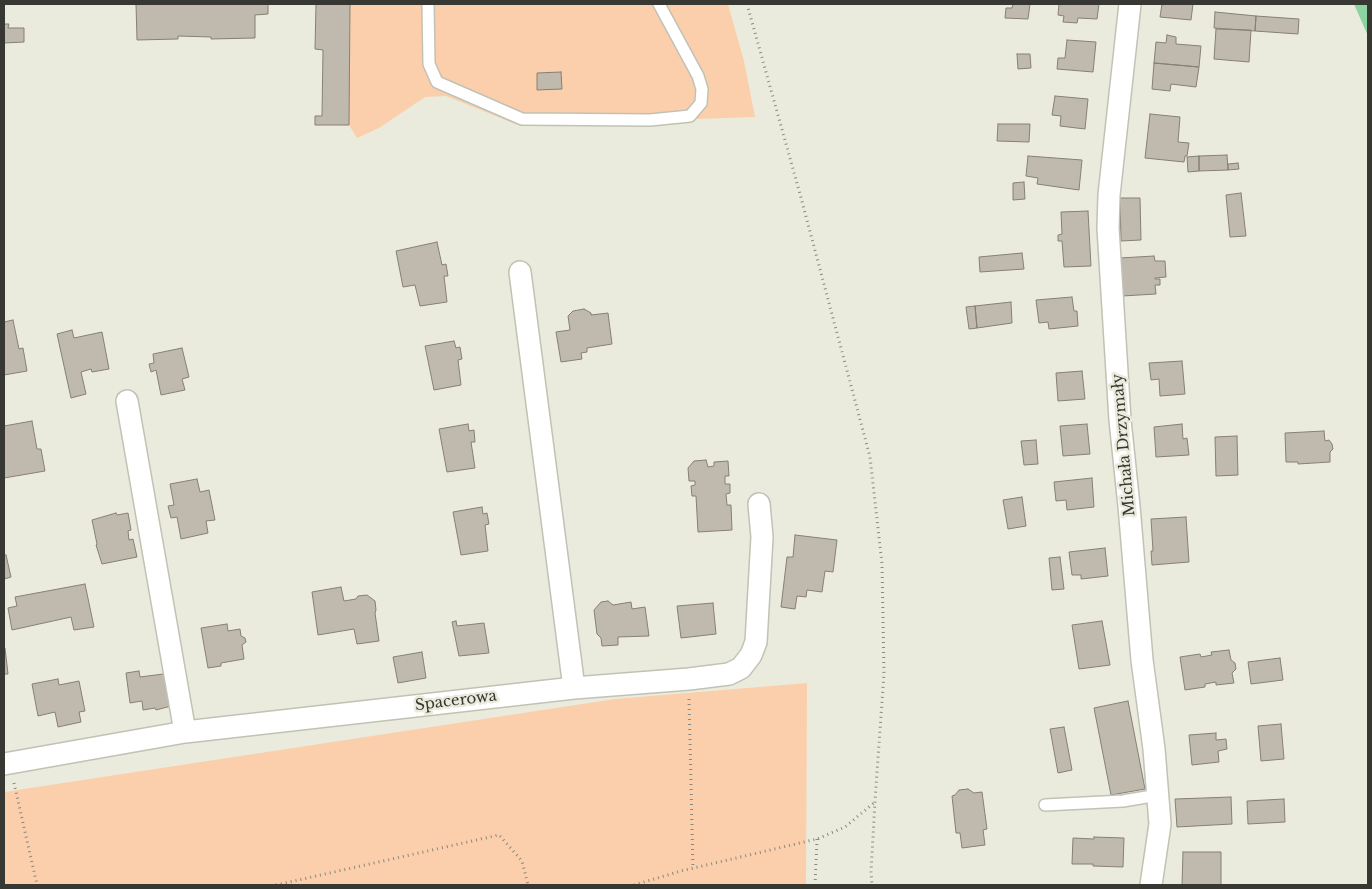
<!DOCTYPE html>
<meta charset="utf-8">
<style>
body{margin:0}
#map{position:relative;width:1372px;height:889px;overflow:hidden;background:#ebebdd;font-family:"Libre Baskerville",serif}
canvas{display:block}
.frame{position:absolute;inset:0;border:5px solid #383832;pointer-events:none}
</style>
<div id="map">
<canvas width="1372" height="889"></canvas>
<div class="frame"></div>
</div>
<script>
const ctx = document.querySelector('canvas').getContext('2d');
ctx.lineJoin = 'round';
function fillPath(path, color) {
  ctx.fillStyle = color;
  ctx.fill(path, 'evenodd');
}
function toPath(rows) {
  const path = new Path2D();
  for (const r of rows) {
    path.moveTo(r[0], r[1]);
    for (let i = 2; i < r.length; i += 2) path.lineTo(r[i], r[i + 1]);
  }
  return path;
}
function stroke(path, color, width, dash) {
  ctx.strokeStyle = color;
  ctx.lineWidth = width;
  ctx.lineCap = dash ? 'butt' : 'round';
  ctx.setLineDash(dash || []);
  ctx.stroke(path);
}
function drawText(font, color, halo, rows, align = 'center') {
  ctx.font = font + ' "Libre Baskerville",serif';
  ctx.lineWidth = 5;
  ctx.setLineDash([]);
  ctx.textBaseline = 'middle';
  ctx.strokeStyle = halo;
  ctx.fillStyle = color;
  for (const [text, x, y, turn = 0] of rows) {
    ctx.save();
    ctx.translate(x, y);
    ctx.rotate((+turn || 0) * Math.PI / 180);
    ctx.textAlign = isNaN(turn) ? turn : align;
    if (halo) ctx.strokeText(text, 0, 0);
    ctx.fillText(text, 0, 0);
    ctx.restore();
  }
}
fillPath(toPath([
 [350,4,728,4,744,61,755,117,518,125,446,96,425,97,379,128,357,138,349,125],
 [807,683,806,885,4,885,4,792,615,699]
]), '#fbcfab');
fillPath(toPath([
 [1354,4,1368,4,1368,36]
]), '#8bd39f');
const building = toPath([
 [136,4,268,4,268,14,255,15,255,38,211,39,211,37,178,36,178,39,137,40,136,4],
 [316,4,350,4,349,125,315,125,315,116,322,116,323,50,315,49,316,4],
 [1013,4,1030,4,1028,19,1005,18,1006,8,1012,8,1013,4],
 [1059,4,1099,4,1097,19,1078,18,1077,23,1063,22,1064,16,1058,15,1059,4],
 [1162,4,1193,4,1191,20,1160,17,1162,4],
 [1215,12,1256,16,1255,31,1214,28,1215,12],
 [1256,16,1299,19,1298,34,1255,31,1256,16],
 [4,24,9,24,8,28,24,28,24,42,4,43,4,24],
 [1216,29,1251,30,1249,62,1214,59,1216,29],
 [1167,35,1176,37,1176,44,1201,46,1199,67,1154,63,1156,42,1166,43,1167,35],
 [1067,40,1096,42,1093,72,1057,69,1058,58,1065,58,1067,40],
 [1017,54,1030,54,1031,68,1018,69,1017,54],
 [1154,63,1199,67,1196,87,1171,84,1170,91,1152,89,1154,63],
 [561,72,562,89,537,90,537,73,561,72],
 [1055,96,1088,99,1085,129,1060,126,1061,116,1052,115,1055,96],
 [1150,114,1180,117,1178,142,1189,143,1187,156,1185,156,1184,162,1145,158,1150,114],
 [998,124,1030,124,1029,142,997,141,998,124],
 [1227,155,1228,170,1199,171,1199,156,1227,155],
 [1028,156,1082,160,1079,190,1037,184,1038,178,1026,176,1028,156],
 [1199,156,1199,171,1188,172,1187,157,1199,156],
 [1238,163,1239,169,1228,170,1228,164,1238,163],
 [1024,182,1025,199,1013,200,1013,183,1024,182],
 [1241,193,1246,236,1230,237,1226,195,1241,193],
 [1120,198,1140,198,1141,240,1121,241,1120,198],
 [1088,211,1091,266,1064,267,1062,241,1058,241,1058,235,1062,234,1061,212,1088,211],
 [437,242,442,265,446,264,448,276,444,276,447,302,420,306,415,285,403,287,396,251,437,242],
 [1022,253,1024,269,980,272,979,257,1022,253],
 [1154,256,1155,261,1165,261,1166,277,1155,278,1155,279,1160,279,1160,285,1155,285,1156,294,1122,296,1120,258,1154,256],
 [1072,297,1074,311,1077,311,1078,326,1049,329,1048,322,1039,323,1036,300,1072,297],
 [1011,302,1012,323,977,328,975,306,1011,302],
 [975,306,977,328,969,329,966,307,975,306],
 [584,309,591,313,591,315,608,313,612,344,587,348,587,352,581,353,582,359,561,362,556,332,570,330,568,316,573,311,584,309],
 [13,320,19,349,23,348,27,371,4,375,4,322,13,320],
 [72,330,74,338,102,332,109,369,92,372,91,369,81,372,86,394,71,398,57,334,72,330],
 [454,341,456,348,460,347,462,359,458,360,461,385,434,390,425,346,454,341],
 [182,348,189,377,182,379,185,390,161,395,156,370,151,372,149,364,154,363,153,354,182,348],
 [1182,361,1185,394,1160,396,1159,379,1151,380,1149,363,1182,361],
 [1082,371,1085,399,1058,401,1056,373,1082,371],
 [32,421,37,449,41,449,45,471,4,478,4,426,32,421],
 [468,424,469,431,474,430,475,442,471,442,475,468,447,472,439,429,468,424],
 [1087,424,1090,454,1063,456,1060,426,1087,424],
 [1182,424,1183,439,1187,438,1189,455,1156,457,1154,427,1182,424],
 [1324,431,1325,441,1329,440,1332,444,1333,449,1330,452,1330,462,1298,464,1298,462,1286,462,1285,433,1324,431],
 [1237,436,1238,475,1216,476,1215,437,1237,436],
 [1036,440,1038,464,1024,465,1021,441,1036,440],
 [706,460,708,467,714,466,714,462,728,461,729,476,725,476,725,484,730,484,730,493,726,494,727,505,731,505,732,530,698,532,696,496,692,496,691,486,695,485,695,481,689,481,688,468,694,461,706,460],
 [1092,478,1094,507,1067,510,1066,500,1056,501,1054,482,1092,478],
 [197,479,200,492,209,490,215,520,206,521,208,533,181,539,177,517,171,518,168,506,174,505,170,484,197,479],
 [1022,497,1026,526,1008,529,1003,500,1022,497],
 [482,507,483,514,487,513,489,524,485,525,488,551,461,555,453,512,482,507],
 [116,513,117,515,128,513,131,530,128,531,129,540,133,539,137,557,102,564,96,545,97,544,92,520,116,513],
 [1186,517,1189,562,1152,565,1151,551,1153,551,1151,519,1186,517],
 [795,535,837,540,833,572,825,571,822,592,807,590,806,597,797,596,795,609,781,607,787,557,793,557,795,535],
 [1105,548,1108,576,1081,579,1081,575,1072,575,1069,552,1105,548],
 [6,555,11,577,4,579,4,556,6,555],
 [1060,557,1064,589,1052,590,1049,558,1060,557],
 [85,584,94,627,74,630,71,617,12,630,8,608,17,606,15,597,85,584],
 [341,587,344,601,356,599,358,596,367,595,375,601,376,610,375,613,379,641,357,644,354,629,318,635,312,592,341,587],
 [608,601,613,605,631,602,632,609,645,607,649,636,618,637,618,645,602,646,601,638,597,634,594,610,601,602,608,601],
 [713,603,716,634,681,638,677,606,713,603],
 [456,621,457,626,484,623,489,653,459,656,452,622,456,621],
 [1102,621,1110,665,1079,669,1072,625,1102,621],
 [227,624,228,631,240,629,241,636,245,638,246,642,242,645,244,659,221,663,221,666,208,668,201,628,227,624],
 [4,648,5,648,8,674,4,674,4,648],
 [1229,650,1231,660,1235,663,1236,669,1232,673,1234,683,1216,685,1216,682,1205,684,1205,687,1185,690,1180,657,1200,654,1201,657,1212,655,1211,652,1229,650],
 [422,652,426,678,398,683,393,657,422,652],
 [1280,658,1283,680,1251,684,1248,662,1280,658],
 [139,671,140,677,171,673,175,705,156,710,155,708,143,710,142,701,130,703,126,673,139,671],
 [58,679,59,685,79,681,85,711,79,712,81,722,58,727,55,712,38,716,32,684,58,679],
 [1128,701,1145,789,1111,795,1094,708,1128,701],
 [1281,724,1284,759,1261,761,1258,726,1281,724],
 [1064,727,1072,770,1058,773,1050,729,1064,727],
 [1216,733,1216,740,1226,739,1227,749,1218,751,1219,762,1192,765,1189,735,1216,733],
 [968,789,974,793,982,792,987,829,983,830,985,845,962,848,960,833,956,833,952,796,955,795,959,790,968,789],
 [1231,797,1232,824,1177,827,1175,799,1231,797],
 [1284,799,1285,822,1248,824,1247,801,1284,799],
 [1094,837,1124,838,1123,867,1093,866,1093,864,1072,864,1073,838,1094,839,1094,837],
 [1183,852,1221,852,1221,885,1182,885,1183,852]
]);
fillPath(building, '#c0b9ad');
stroke(building, '#868074', 1);
const service = toPath([
 [428,4,429,64,437,82,522,119,650,120,690,116,701,103,702,89,698,76,659,4],
 [1045,805,1123,801,1158,795]
]);
const minor = toPath([
 [1130,4,1109,195,1108,228,1120,420,1129,506,1142,660,1154,749,1160,824,1151,885],
 [520,272,574,688],
 [127,401,185,732],
 [4,764,185,732,574,688,689,679,729,674,741,668,751,655,756,642,762,537,759,504]
]);
stroke(service, '#c2c2b4', 14);
stroke(minor, '#c2c2b4', 24);
stroke(toPath([
 [747,4,800,194,870,457,882,564,884,673,875,801,871,872,872,885],
 [689,699,693,869],
 [14,783,37,885],
 [276,885,499,835,522,861,528,885],
 [634,885,681,871,817,839,845,827,875,802],
 [815,885,817,839]
]), '#898980', 3, [1, 4]);
stroke(service, '#fff', 11);
stroke(minor, '#fff', 21);
drawText('15px', '#383832', '#ebebdd', [
 ["Michała Drzymały",1124,445,-95],
 ["Spacerowa",456,701,-7]
]);
</script>
